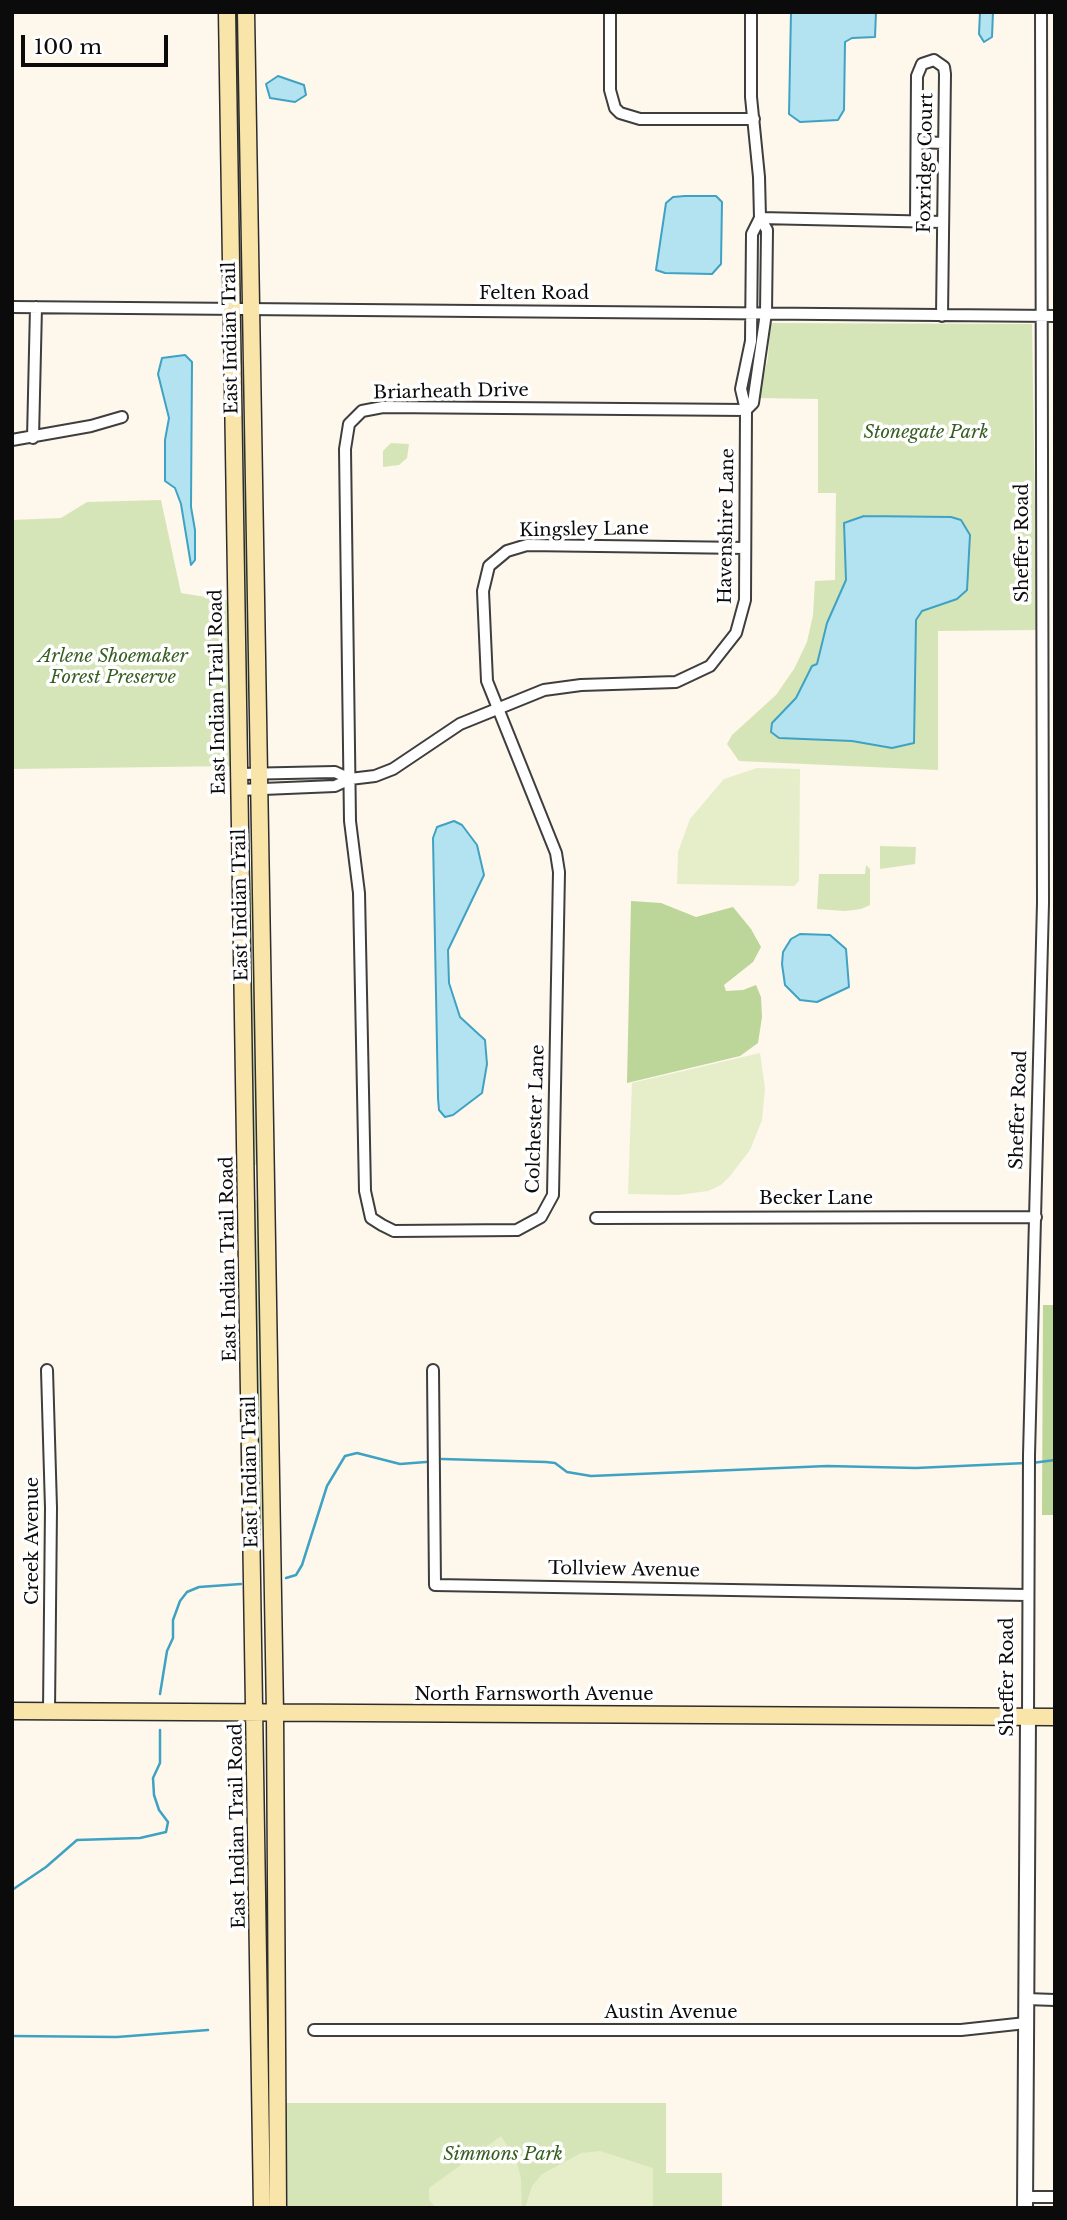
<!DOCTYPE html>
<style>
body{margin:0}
#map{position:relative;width:1067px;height:2220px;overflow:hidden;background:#fef7eb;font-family:"Libre Baskerville",serif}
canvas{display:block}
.frame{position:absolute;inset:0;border:14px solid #0b0b0b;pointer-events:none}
.scale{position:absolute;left:21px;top:35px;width:147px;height:32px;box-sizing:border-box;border:4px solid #0b0b0b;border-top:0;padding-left:9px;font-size:21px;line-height:24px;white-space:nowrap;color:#0b0b0b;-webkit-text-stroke:5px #fff;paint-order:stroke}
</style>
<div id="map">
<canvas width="1067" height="2220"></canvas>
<div class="frame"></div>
<div class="scale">100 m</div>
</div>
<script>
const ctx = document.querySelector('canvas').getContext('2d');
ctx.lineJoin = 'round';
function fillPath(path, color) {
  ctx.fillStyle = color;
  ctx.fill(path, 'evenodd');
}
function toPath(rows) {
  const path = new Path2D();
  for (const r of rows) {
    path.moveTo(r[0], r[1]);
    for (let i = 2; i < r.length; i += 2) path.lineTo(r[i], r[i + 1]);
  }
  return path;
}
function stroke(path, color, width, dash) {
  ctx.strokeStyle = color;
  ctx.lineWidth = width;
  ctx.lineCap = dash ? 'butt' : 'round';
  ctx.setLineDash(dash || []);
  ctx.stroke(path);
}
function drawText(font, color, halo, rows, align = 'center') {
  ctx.font = font + ' "Libre Baskerville",serif';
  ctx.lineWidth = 7;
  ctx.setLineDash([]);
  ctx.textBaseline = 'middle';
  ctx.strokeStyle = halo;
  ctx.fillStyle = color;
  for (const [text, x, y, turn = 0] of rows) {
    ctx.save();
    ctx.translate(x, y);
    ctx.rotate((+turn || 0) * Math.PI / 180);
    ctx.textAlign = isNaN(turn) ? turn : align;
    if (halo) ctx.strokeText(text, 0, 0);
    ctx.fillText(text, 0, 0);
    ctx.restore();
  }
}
fillPath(toPath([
 [234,59,241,59,243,216,235,151],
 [770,323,1032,324,1037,630,938,631,938,770,739,761,727,744,732,735,776,695,794,669,807,642,813,615,815,581,835,580,836,493,818,493,818,399,758,398,768,358],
 [240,399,246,466,248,704,242,632],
 [391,443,409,444,407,458,399,465,383,467,383,451],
 [161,500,181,593,230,601,233,766,12,769,12,520,61,518,87,502],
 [880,846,916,847,915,864,880,869],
 [246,862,249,862,255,930,259,1163,255,1165],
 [866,865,870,869,870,905,861,909,845,911,817,909,819,874,865,874],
 [256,1200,260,1203,265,1556,258,1494,252,1202],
 [284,2103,666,2103,666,2173,722,2173,722,2208,284,2208]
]), '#d6e5b7');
fillPath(toPath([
 [631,901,661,903,696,917,733,907,751,929,761,947,753,962,724,985,726,991,743,990,756,985,761,997,762,1017,758,1043,740,1056,627,1083],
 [1043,1305,1055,1305,1055,1515,1042,1515]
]), '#bcd598');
fillPath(toPath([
 [757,768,800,769,799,881,794,886,677,884,678,852,690,819,724,779],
 [760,1053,765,1088,762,1120,750,1150,730,1176,721,1185,708,1191,678,1195,628,1194,632,1083],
 [501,2136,516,2159,521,2178,522,2208,436,2208,429,2200,429,2188],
 [600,2151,653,2168,653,2208,525,2208,532,2186,542,2174,581,2153]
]), '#e6edc9');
const water = toPath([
 [791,12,876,12,875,37,852,38,845,42,844,110,838,120,800,122,789,114,791,12],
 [980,12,993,12,992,37,984,42,979,34,980,12],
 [278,76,304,85,306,95,295,102,270,98,266,84,278,76],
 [685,196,716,196,722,202,721,264,712,274,665,273,656,270,666,203,673,197,685,196],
 [185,355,192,362,191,507,195,530,195,560,191,565,181,504,175,488,165,481,165,440,169,418,158,374,162,358,185,355],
 [864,516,951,517,961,520,970,535,967,590,957,599,922,611,916,620,914,743,892,748,852,741,779,738,771,732,772,723,796,698,812,666,817,664,827,623,846,580,844,523,864,516],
 [454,821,462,825,477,845,484,875,448,950,449,983,460,1017,485,1040,487,1064,482,1093,453,1115,445,1117,439,1110,438,1098,433,838,437,827,454,821],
 [800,934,830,935,846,949,849,987,817,1002,800,1000,785,985,782,964,783,952,791,939,800,934]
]);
fillPath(water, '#b3e3f1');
stroke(water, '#3fa2c3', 2);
stroke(toPath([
 [442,1459,546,1462,555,1463,567,1472,591,1476,827,1466,916,1468,1026,1463],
 [1032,1463,1055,1460],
 [286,1578,296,1575,302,1565,327,1486,345,1456,357,1453,400,1464,426,1462],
 [160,1694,167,1651,173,1638,173,1620,180,1601,187,1592,199,1587,241,1584],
 [12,1890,46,1867,77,1840,140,1838,166,1832,168,1822,159,1810,154,1795,153,1778,160,1763,160,1730],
 [12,2036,117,2037,208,2030]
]), '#3fa2c3', 2.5);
const minor = toPath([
 [610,12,610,90,615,108,620,113,640,119,754,119],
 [917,142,944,143],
 [760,218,943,222],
 [916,221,917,76,922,64,934,60,944,67,945,74,942,316],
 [12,307,1055,316],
 [746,410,753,403,766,313,767,230,760,218],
 [33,438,36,307],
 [12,440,91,426,122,417],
 [745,548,527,545,507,551,489,566,483,591,487,681,556,853,559,872,553,1195,541,1217,517,1230,394,1231,382,1225,371,1218,365,1191,359,893,350,821,345,449,349,424,362,411,383,407,746,410],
 [239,774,335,772,350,779],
 [239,790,335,786,350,779,375,776,393,769,460,724,544,690,581,685,676,682,710,666,736,633,745,600,746,410,741,389,751,341,752,234,760,218,759,177,751,97,751,12],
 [596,1218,1036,1217],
 [47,1370,51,1508,49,1711],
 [433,1370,435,1585,1027,1595],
 [1028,1717,1029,1455,1043,903,1041,12],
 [1026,1999,1055,2000],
 [314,2030,961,2030,1026,2023],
 [1025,2197,1055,2197]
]);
const tertiary = toPath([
 [1025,2208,1028,1717]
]);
const secondary = toPath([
 [227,12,262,2208],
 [246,12,275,1713,278,2208],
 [12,1711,1055,1717]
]);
stroke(minor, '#3e3e3e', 14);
stroke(tertiary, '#3e3e3e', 18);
stroke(secondary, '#2d2d2d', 19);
stroke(minor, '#fff', 10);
stroke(tertiary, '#fff', 14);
stroke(secondary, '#f9e5aa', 16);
drawText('18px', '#0b0b0b', '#fff', [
 ["Foxridge Court",926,163,-89],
 ["Felten Road",534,294],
 ["East Indian Trail",231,338,-91],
 ["Briarheath Drive",451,392,-1],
 ["Havenshire Lane",727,526,-89],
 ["Kingsley Lane",584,530,-1],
 ["Sheffer Road",1023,543,-90],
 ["East Indian Trail Road",218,692,-91],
 ["East Indian Trail",241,905,-91],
 ["Sheffer Road",1019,1110,-88],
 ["Colchester Lane",536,1119,-88],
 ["Becker Lane",816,1199],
 ["East Indian Trail Road",229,1259,-91],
 ["East Indian Trail",251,1472,-91],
 ["Creek Avenue",33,1541,-90],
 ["Tollview Avenue",624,1570,1],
 ["Sheffer Road",1008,1677,-90],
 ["North Farnsworth Avenue",534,1695],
 ["East Indian Trail Road",238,1826,-91],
 ["Austin Avenue",671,2013]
]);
drawText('italic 18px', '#365e21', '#fff', [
 ["Stonegate Park",926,433],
 ["Arlene Shoemaker",113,657],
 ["Forest Preserve",113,678],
 ["Simmons Park",503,2155]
]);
</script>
